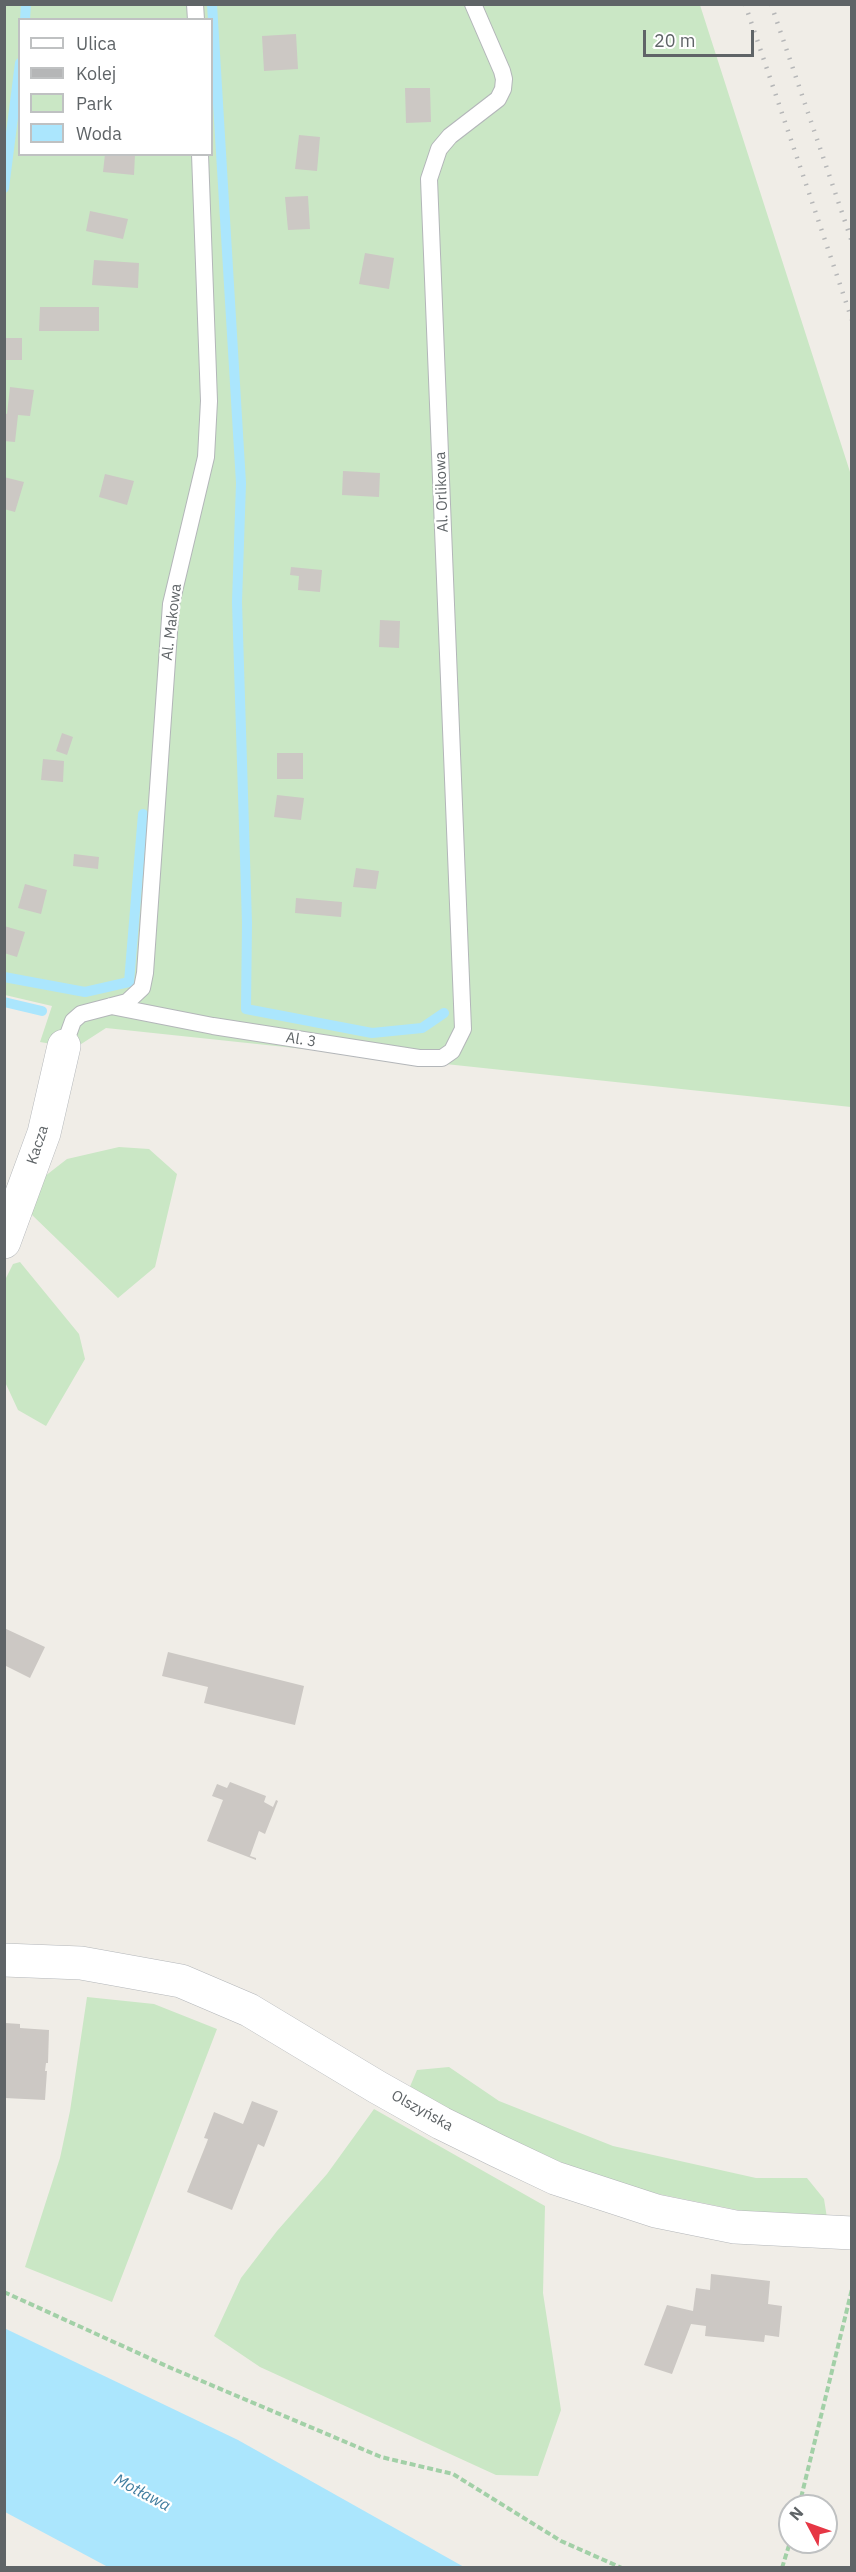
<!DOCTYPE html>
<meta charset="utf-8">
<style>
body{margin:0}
#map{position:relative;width:856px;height:2572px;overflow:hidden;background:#f0ede7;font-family:"IBM Plex Sans",sans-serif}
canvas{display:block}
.frame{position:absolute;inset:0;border:6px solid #5f6467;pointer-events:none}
.legend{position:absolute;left:18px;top:18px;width:195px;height:138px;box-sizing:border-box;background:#fff;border:2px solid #bfc1c2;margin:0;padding:8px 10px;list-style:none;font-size:18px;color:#5f6467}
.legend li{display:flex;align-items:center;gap:12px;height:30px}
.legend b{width:30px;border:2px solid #bfc1c2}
.north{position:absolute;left:778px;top:2494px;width:60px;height:60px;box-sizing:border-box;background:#fff;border:2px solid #bfc1c2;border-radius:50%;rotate:311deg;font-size:16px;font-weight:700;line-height:24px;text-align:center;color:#5f6467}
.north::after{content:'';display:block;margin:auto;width:21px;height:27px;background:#e63745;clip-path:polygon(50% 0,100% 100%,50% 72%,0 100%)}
.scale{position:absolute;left:643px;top:30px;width:111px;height:27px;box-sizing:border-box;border:3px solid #5f6467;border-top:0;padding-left:8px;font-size:18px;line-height:21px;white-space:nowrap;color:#5f6467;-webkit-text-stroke:4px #fff;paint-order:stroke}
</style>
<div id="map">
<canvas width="856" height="2572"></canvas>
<div class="frame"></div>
<ul class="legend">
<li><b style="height:8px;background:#fff"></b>Ulica</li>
<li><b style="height:8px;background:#b5b6b7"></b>Kolej</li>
<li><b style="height:16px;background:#cae7c5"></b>Park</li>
<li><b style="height:16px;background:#abe6fd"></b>Woda</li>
</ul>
<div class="north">N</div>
<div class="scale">20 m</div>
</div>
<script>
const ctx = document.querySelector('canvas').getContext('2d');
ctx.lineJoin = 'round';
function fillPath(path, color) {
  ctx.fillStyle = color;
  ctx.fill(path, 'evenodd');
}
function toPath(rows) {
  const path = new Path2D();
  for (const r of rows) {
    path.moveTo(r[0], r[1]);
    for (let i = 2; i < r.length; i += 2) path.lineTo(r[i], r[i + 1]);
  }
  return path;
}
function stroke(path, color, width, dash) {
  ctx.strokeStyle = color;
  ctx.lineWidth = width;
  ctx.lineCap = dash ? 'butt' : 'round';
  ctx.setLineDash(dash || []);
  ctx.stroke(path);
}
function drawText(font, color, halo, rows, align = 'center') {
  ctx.font = font + ' "IBM Plex Sans",sans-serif';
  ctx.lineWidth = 4.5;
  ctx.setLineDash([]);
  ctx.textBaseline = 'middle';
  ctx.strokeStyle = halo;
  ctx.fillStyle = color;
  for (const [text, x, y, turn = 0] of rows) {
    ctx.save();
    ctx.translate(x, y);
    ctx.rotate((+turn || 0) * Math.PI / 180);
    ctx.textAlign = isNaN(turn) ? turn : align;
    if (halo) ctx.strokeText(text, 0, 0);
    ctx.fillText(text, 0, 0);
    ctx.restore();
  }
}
fillPath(toPath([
 [5,5,700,5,851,475,851,1107,106,1028,75,1048,40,1042,52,1006,5,995],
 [20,20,212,20,212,154,20,154],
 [119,1147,149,1149,177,1174,155,1267,118,1298,31,1214,40,1180,67,1159],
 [20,1262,79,1334,85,1359,46,1426,18,1410,5,1382,5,1280,13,1264],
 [87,1997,154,2004,217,2029,112,2302,25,2267,60,2158,70,2111],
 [449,2067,499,2101,613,2146,756,2178,807,2178,824,2199,827,2218,772,2217,624,2187,497,2137,409,2089,417,2070],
 [374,2109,545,2206,543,2293,561,2410,538,2476,496,2475,260,2367,214,2336,241,2278,277,2231,327,2174]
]), '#cae7c5');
fillPath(toPath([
 [4,2328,238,2440,464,2567,108,2567,5,2512]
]), '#abe6fd');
stroke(toPath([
 [212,4,241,483,237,602,247,923,246,1009,372,1033,422,1028,444,1013],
 [25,20,26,4],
 [4,188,20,63],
 [4,977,85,992,129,982,143,814],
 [4,1002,42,1011]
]), '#abe6fd', 10);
fillPath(toPath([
 [296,34,298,69,264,71,262,36],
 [405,88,430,88,431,122,406,123],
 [299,135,320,137,317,171,295,169],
 [105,154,135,154,134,175,103,172],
 [308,196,310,229,288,230,285,197],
 [90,211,128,219,123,239,86,231],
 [365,253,394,258,389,289,359,284],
 [94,260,139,263,138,288,92,285],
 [40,307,99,307,99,331,39,331],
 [4,338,22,338,22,360,4,360],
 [10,387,34,390,30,416,18,415,15,442,4,441,4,413,7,414],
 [343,471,380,473,379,497,342,495],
 [105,474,134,481,127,505,99,497],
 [4,477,24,482,15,512,4,509],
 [291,567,322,570,320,592,298,590,299,576,290,575],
 [380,620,400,621,399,648,379,647],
 [62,733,73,737,67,755,56,751],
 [277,753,303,753,303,779,277,779],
 [43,759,64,761,63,782,41,780],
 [277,795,304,798,301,820,274,817],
 [74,854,99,857,98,869,73,866],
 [356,868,379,871,376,889,353,887],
 [25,884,47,890,41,914,18,908],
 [296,898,342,902,341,917,295,913],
 [4,926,25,932,17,957,4,953],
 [4,1628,45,1647,30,1678,4,1665],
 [168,1652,304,1686,295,1725,204,1703,208,1687,162,1676],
 [230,1782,266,1796,264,1802,273,1807,276,1800,278,1801,265,1834,259,1831,250,1856,256,1858,256,1860,207,1841,223,1800,212,1796,217,1784,227,1788],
 [5,2023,20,2024,20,2028,49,2030,48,2063,46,2063,45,2071,47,2071,45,2100,5,2098],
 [252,2101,278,2111,264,2147,258,2144,232,2210,187,2192,207,2142,208,2139,204,2138,214,2112,243,2124],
 [711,2274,770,2281,768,2304,782,2306,779,2337,765,2335,764,2342,705,2336,706,2326,691,2324,672,2374,644,2365,667,2305,693,2311,696,2288,710,2290]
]), '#ccc8c4');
const lane = toPath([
 [195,4,196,20],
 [111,1006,213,1026,419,1058,442,1058,452,1051,463,1029,429,179,439,149,450,136,498,99,503,89,504,79,502,71,473,4],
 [64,1046,73,1021,81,1014,127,1002,142,988,145,973,171,604,206,457,209,401,200,154]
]);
const street = toPath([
 [4,1242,44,1133,64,1046],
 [4,1960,81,1963,181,1981,249,2010,377,2087,441,2123,498,2151,555,2178,656,2211,735,2227,852,2233]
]);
stroke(lane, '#b3b6b9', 18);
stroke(street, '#b3b6b9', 34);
stroke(toPath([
 [4,2292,171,2368,381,2457,453,2474,561,2541,622,2568],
 [799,2506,852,2289],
 [782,2568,790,2542]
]), '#a2d0a7', 4, [6, 3]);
stroke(lane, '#fff', 16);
stroke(street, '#fff', 33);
stroke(toPath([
 [745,4,852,320],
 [771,4,852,242]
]), '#b5b6b7', 4.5, [1.5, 8]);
drawText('15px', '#5f6467', '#fff', [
 ["Al. Orlikowa",442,492,-92],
 ["Al. Makowa",172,622,-83],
 ["Al. 3",301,1040,9],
 ["Kacza",38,1145,-72],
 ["Olszyńska",422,2111,29]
]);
drawText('italic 16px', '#407d9f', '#fff', [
 ["Motława",142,2493,28]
]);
</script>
